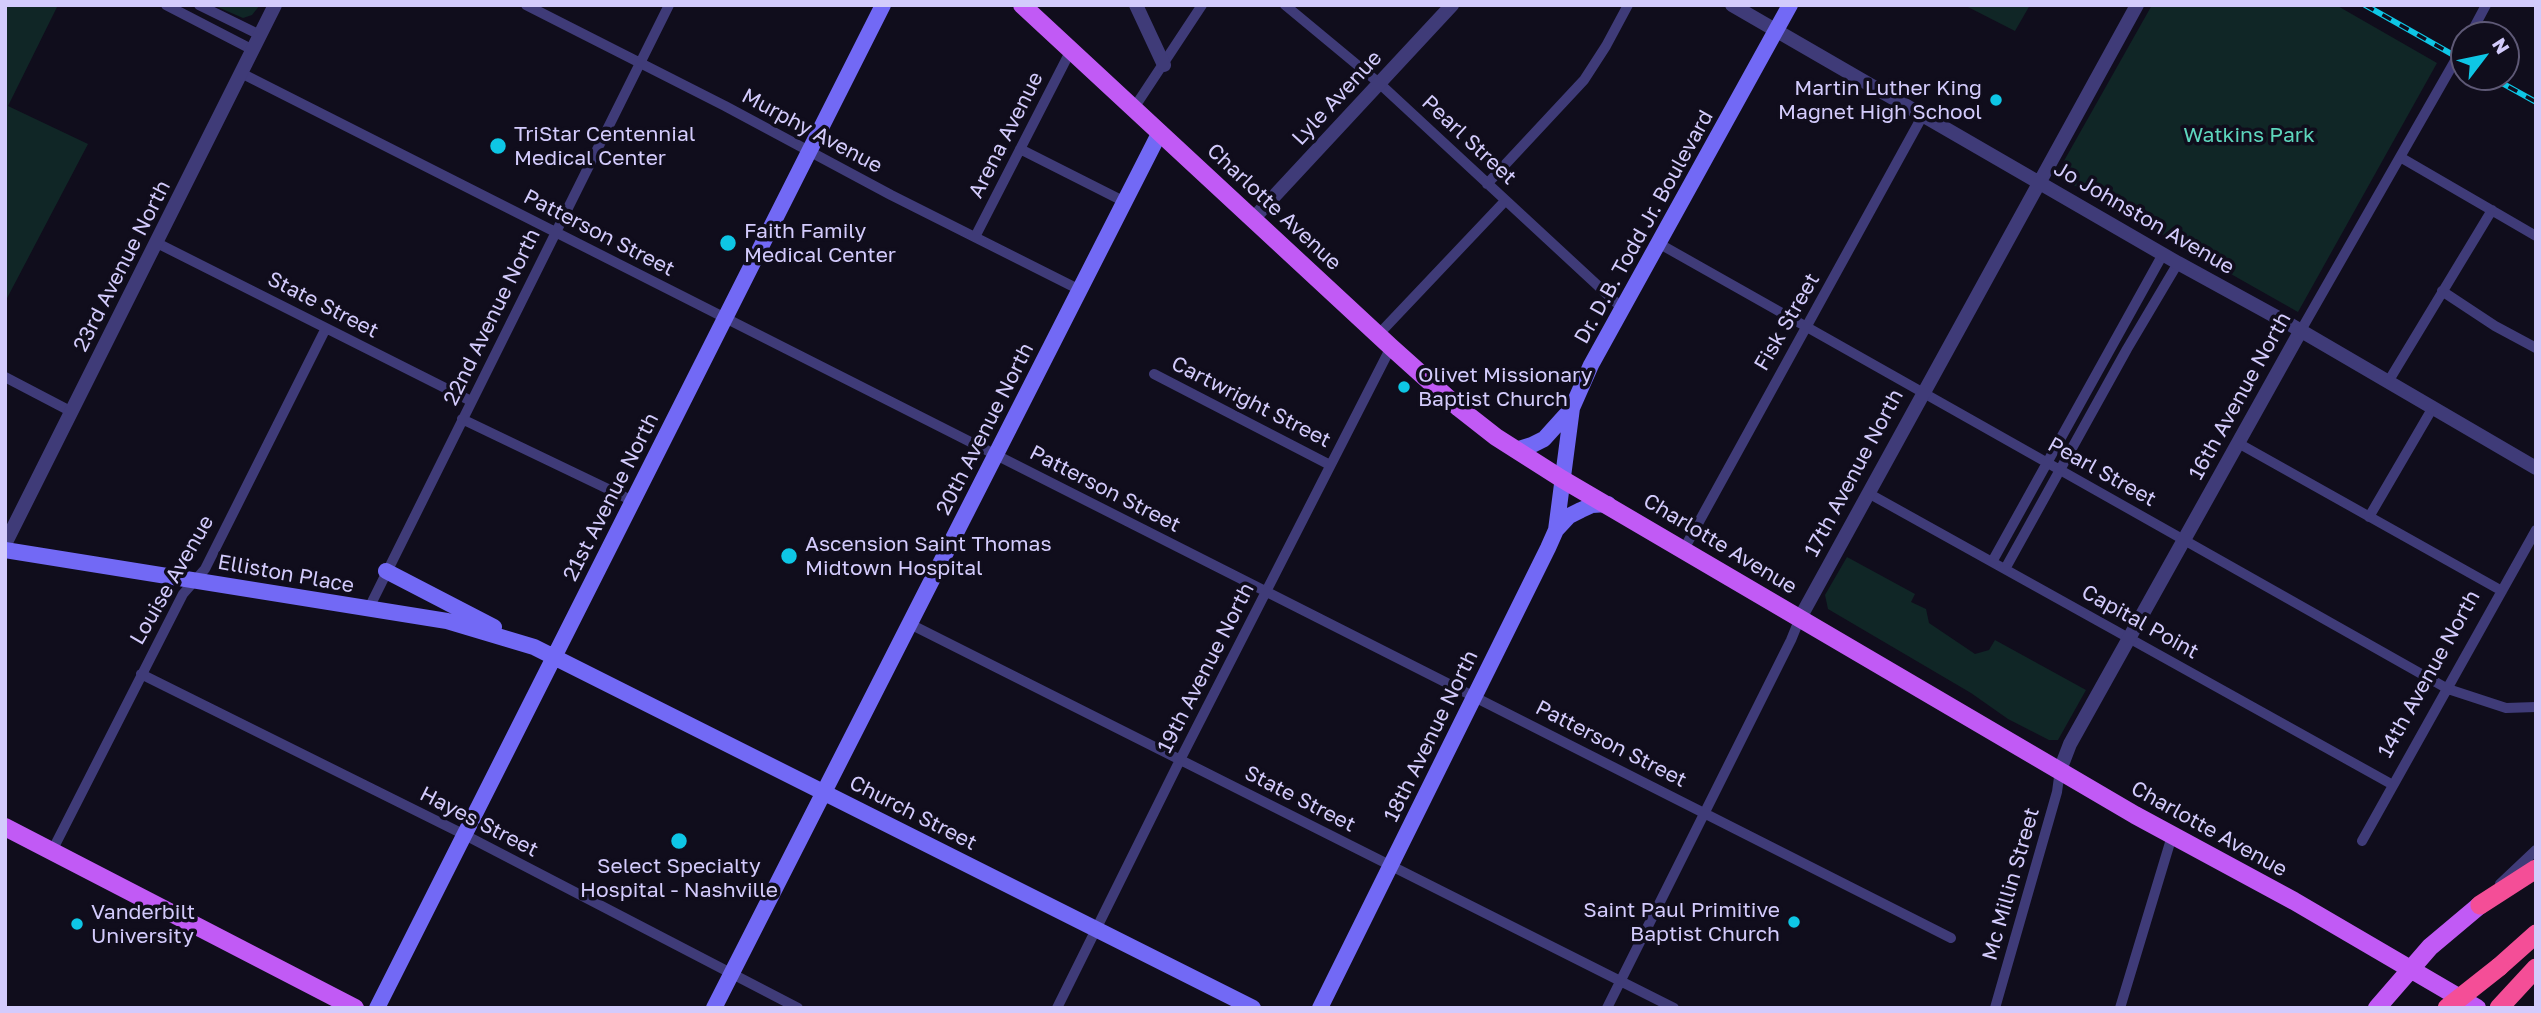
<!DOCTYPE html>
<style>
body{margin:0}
#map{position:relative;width:2541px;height:1013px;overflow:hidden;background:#100d1c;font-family:"Golos Text",sans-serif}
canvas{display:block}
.frame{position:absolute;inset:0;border:7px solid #d3cbfc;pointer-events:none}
.north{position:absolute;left:2450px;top:21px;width:70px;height:70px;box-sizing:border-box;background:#100d1c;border:2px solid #5e5976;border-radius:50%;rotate:58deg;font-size:19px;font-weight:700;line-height:28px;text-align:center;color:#d3cbfc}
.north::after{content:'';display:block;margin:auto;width:24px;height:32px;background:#0ec6e5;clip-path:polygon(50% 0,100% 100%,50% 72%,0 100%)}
</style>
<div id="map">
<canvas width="2541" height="1013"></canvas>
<div class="frame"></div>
<div class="north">N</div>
</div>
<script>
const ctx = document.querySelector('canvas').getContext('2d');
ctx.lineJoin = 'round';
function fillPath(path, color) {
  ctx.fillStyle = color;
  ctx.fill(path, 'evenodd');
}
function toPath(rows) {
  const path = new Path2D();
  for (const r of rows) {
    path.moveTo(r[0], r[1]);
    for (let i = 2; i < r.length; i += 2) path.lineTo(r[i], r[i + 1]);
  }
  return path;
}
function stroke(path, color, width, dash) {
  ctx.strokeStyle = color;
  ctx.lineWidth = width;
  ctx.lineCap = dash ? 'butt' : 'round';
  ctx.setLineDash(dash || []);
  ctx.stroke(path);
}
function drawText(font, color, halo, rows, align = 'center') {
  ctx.font = font + ' "Golos Text",sans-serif';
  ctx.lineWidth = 7;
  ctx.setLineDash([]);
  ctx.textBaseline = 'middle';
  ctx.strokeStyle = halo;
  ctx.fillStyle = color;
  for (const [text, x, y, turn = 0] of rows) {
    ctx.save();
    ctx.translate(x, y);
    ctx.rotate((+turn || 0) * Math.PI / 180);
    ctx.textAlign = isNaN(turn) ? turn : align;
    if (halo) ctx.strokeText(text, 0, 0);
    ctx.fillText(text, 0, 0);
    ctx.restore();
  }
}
fillPath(toPath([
 [5,5,58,5,8,106,88,144,5,302],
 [213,5,260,5,252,15,243,18],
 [1964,5,2030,5,2015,31],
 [2152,5,2336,5,2437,63,2298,312,2056,175],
 [1847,557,1915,594,1911,602,1926,609,1929,623,1975,654,1989,650,1995,640,2086,690,2058,740,2049,740,2008,719,1971,693,1828,609,1825,595]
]), '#102626');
stroke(toPath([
 [166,5,253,50],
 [199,5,260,35],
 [526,5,725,106,891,195,1080,290],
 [1285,5,1379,83,1622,308],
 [2470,35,2486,5],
 [241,73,1951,938],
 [1134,108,1202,5],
 [1020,149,1125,202],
 [2400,157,2536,236],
 [1487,184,1584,80,1606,46,1628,5],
 [975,237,1071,50],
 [157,243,471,401],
 [1658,243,2448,689,2506,708,2536,707],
 [2442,291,2495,326,2536,348],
 [2300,332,2464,45],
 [1378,335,1505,201],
 [1154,374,1330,465],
 [5,377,72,412],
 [2388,382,2492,210],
 [462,419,633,501],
 [2238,443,2502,591],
 [1868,493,2393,785],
 [2369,517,2432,409],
 [1684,549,1923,115],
 [1992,562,2163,254],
 [2005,569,2127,349,2178,263],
 [368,610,669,5],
 [910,624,1674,1008],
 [141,674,465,835,798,1008],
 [2362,841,2536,530],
 [52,851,183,594,205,569,326,328],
 [2500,884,2536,850],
 [1057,1008,1180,760,1391,347],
 [1607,1008,1791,640,1800,618],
 [1995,1008,2057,792,2060,770],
 [2120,1008,2172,836]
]), '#3f3b78', 10);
stroke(toPath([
 [1136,5,1164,65],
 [1732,5,2178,263,2291,325,2536,468],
 [1253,219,1452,5],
 [5,544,275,5],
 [1800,618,2137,5],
 [2060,770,2070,744,2300,332]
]), '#3f3b78', 14);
stroke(toPath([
 [1516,450,1532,445,1544,439,1572,408],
 [1556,530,1569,516,1581,510,1592,505,1608,504],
 [5,550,447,621,534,647,1253,1008],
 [386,571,494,627],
 [377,1008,883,5],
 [714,1008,1160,132],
 [1320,1008,1548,548,1556,530,1572,408,1591,365,1790,5]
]), '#7269f5', 16);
stroke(toPath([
 [1022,5,1391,347,1459,408,1496,437,1562,479,2135,815,2294,901,2477,1008],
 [5,827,355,1008],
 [2377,1008,2430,947,2480,905]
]), '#c15af5', 18);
stroke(toPath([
 [2480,905,2536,869],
 [2499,967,2536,934],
 [2499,1008,2536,968]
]), '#f44e97', 19);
const rail = toPath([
 [2365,5,2464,61],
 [2491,77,2536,102]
]);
stroke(rail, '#0ec6e5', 6);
stroke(rail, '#100d1c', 3.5, [10]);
stroke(toPath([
 [2447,1008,2499,967]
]), '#f44e97', 19);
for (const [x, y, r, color] of [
 [1996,100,7,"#0ec6e5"],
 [498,146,9,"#0ec6e5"],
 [728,243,9,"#0ec6e5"],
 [1404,387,7,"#0ec6e5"],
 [789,556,9,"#0ec6e5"],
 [679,841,9,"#0ec6e5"],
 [1794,922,7,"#0ec6e5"],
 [77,924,7,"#0ec6e5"]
]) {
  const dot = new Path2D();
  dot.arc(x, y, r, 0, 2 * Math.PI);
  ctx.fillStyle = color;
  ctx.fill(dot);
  stroke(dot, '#100d1c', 2.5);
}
drawText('21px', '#d3cbfc', '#100d1c', [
 ["Martin Luther King",1982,88,"right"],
 ["Magnet High School",1982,112,"right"],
 ["TriStar Centennial",514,134],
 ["Medical Center",514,158],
 ["Faith Family",744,231],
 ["Medical Center",744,255],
 ["Olivet Missionary",1418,375],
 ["Baptist Church",1418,399],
 ["Ascension Saint Thomas",805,544],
 ["Midtown Hospital",805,568],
 ["Select Specialty",679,866,"center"],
 ["Hospital - Nashville",679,890,"center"],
 ["Saint Paul Primitive",1780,910,"right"],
 ["Baptist Church",1780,934,"right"],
 ["Vanderbilt",91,912],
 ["University",91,936]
], 'left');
drawText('21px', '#d3cbfc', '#100d1c', [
 ["Lyle Avenue",1337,98,-47],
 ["Murphy Avenue",812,131,28],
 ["Arena Avenue",1006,135,-63],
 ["Pearl Street",1469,140,43],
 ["Charlotte Avenue",1274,207,43],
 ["Jo Johnston Avenue",2144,218,30],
 ["Dr. D.B. Todd Jr. Boulevard",1644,227,-61],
 ["Patterson Street",599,233,27],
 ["23rd Avenue North",122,266,-63],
 ["State Street",323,305,27],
 ["22nd Avenue North",492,317,-64],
 ["Fisk Street",1787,322,-60],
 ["16th Avenue North",2240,396,-61],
 ["Cartwright Street",1251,402,27],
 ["20th Avenue North",985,429,-63],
 ["Pearl Street",2102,472,29],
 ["17th Avenue North",1854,473,-62],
 ["Patterson Street",1105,489,27],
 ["21st Avenue North",611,497,-63],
 ["Charlotte Avenue",1720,544,31],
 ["Elliston Place",286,574,10],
 ["Louise Avenue",172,580,-60],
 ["Capital Point",2140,622,29],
 ["19th Avenue North",1206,668,-63],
 ["14th Avenue North",2429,674,-61],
 ["18th Avenue North",1431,736,-64],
 ["Patterson Street",1611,744,27],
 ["State Street",1300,799,27],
 ["Church Street",913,813,27],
 ["Hayes Street",479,822,27],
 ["Charlotte Avenue",2209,829,29],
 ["Mc Millin Street",2011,884,-74]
]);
drawText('21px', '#5dd6bd', '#100d1c', [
 ["Watkins Park",2249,135]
]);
</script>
